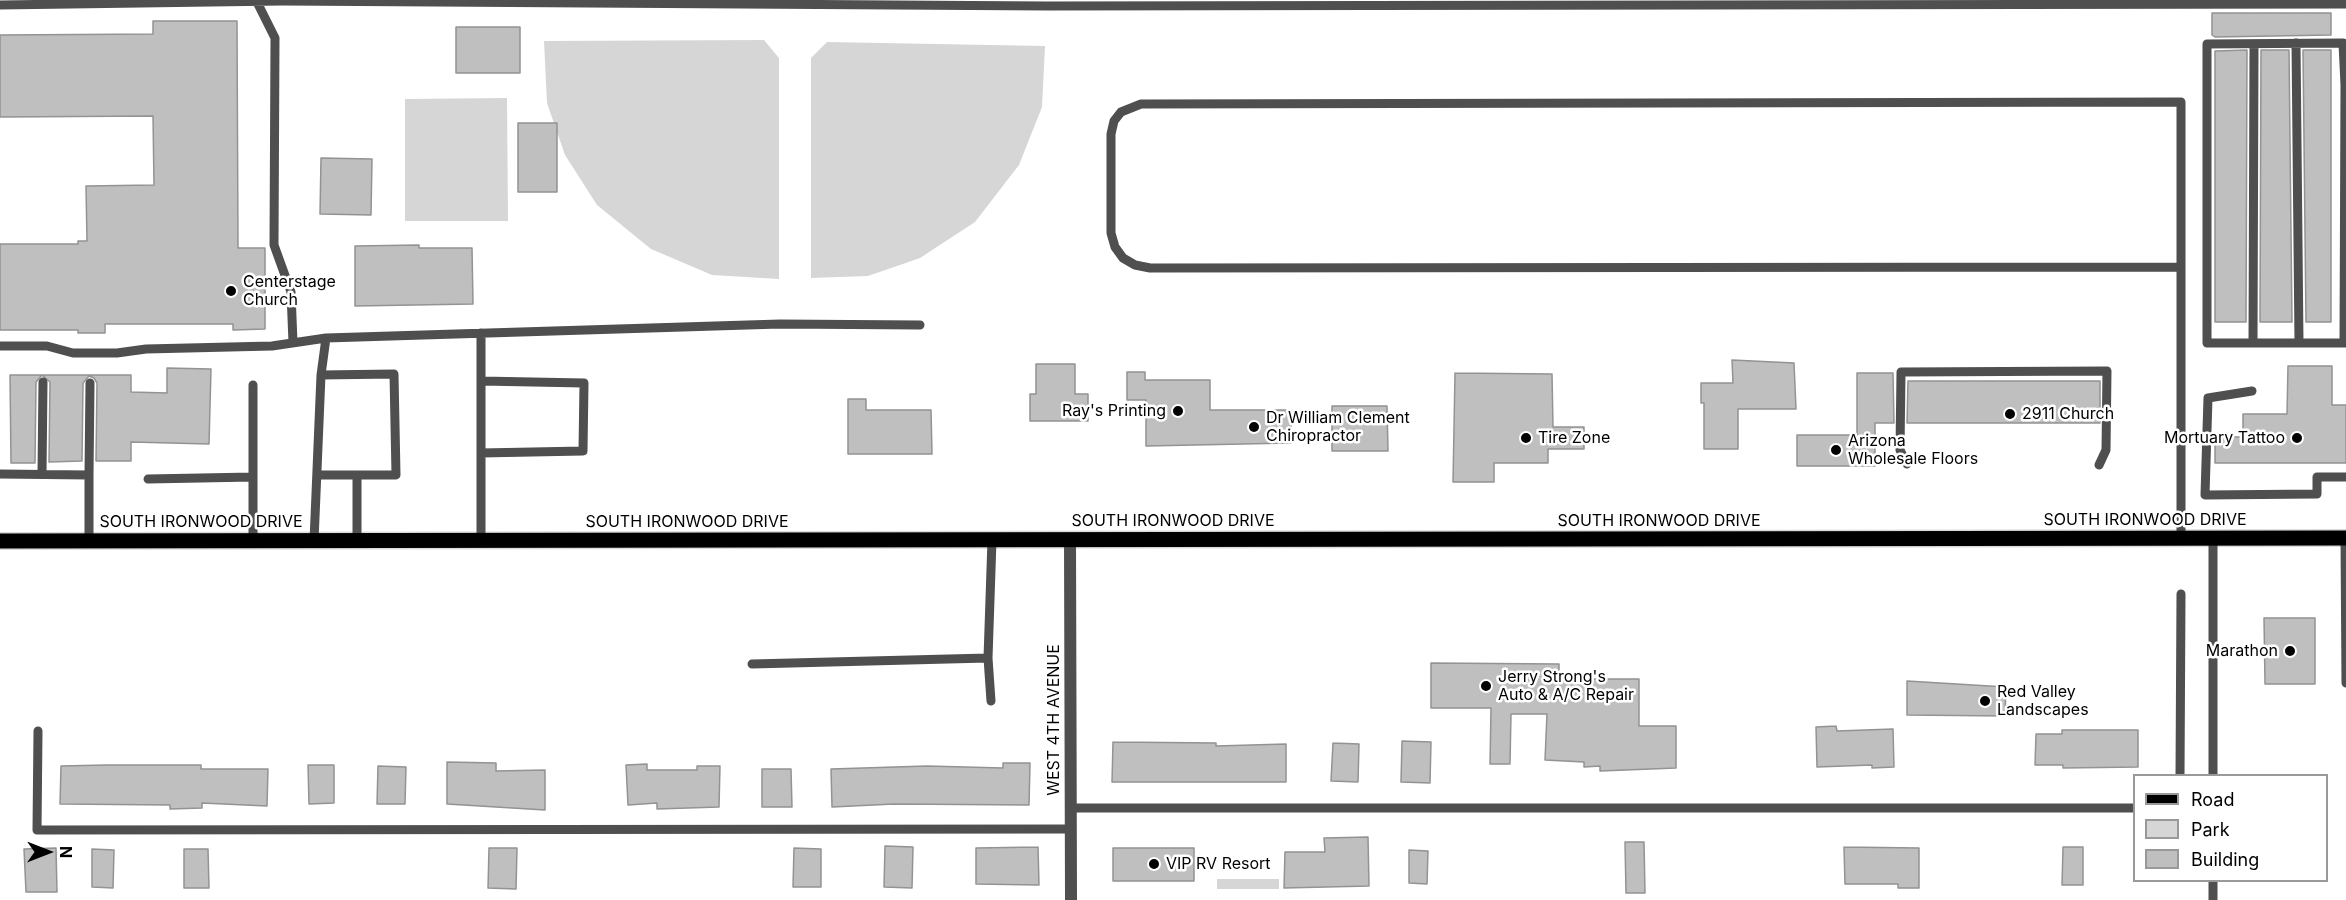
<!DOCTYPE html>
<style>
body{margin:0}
#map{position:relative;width:2346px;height:900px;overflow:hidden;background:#fff;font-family:Inter,sans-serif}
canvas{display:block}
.legend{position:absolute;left:2133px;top:774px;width:195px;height:108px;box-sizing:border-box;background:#fff;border:2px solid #999;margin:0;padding:8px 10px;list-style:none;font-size:18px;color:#000}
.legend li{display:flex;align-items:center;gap:12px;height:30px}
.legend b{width:30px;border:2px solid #999}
.north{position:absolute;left:18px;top:822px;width:60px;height:60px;-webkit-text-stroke:4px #fff;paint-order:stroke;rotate:90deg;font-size:16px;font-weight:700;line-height:24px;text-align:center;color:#000}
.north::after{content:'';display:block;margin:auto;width:21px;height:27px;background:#000;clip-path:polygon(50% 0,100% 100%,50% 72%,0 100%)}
</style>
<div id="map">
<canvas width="2346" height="900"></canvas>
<ul class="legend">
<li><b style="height:8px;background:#000"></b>Road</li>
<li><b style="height:16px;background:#d6d6d6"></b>Park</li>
<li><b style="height:16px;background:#bfbfbf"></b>Building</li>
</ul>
<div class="north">N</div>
</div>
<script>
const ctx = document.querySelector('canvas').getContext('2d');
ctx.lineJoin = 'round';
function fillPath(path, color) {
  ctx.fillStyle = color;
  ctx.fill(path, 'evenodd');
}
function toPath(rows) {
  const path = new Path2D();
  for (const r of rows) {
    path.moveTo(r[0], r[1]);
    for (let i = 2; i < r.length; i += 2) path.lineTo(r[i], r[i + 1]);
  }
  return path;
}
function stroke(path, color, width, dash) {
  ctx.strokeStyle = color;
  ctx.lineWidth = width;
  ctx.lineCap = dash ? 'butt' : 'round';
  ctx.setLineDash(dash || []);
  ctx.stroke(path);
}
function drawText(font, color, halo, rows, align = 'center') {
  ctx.font = font + ' Inter,sans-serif';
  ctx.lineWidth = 5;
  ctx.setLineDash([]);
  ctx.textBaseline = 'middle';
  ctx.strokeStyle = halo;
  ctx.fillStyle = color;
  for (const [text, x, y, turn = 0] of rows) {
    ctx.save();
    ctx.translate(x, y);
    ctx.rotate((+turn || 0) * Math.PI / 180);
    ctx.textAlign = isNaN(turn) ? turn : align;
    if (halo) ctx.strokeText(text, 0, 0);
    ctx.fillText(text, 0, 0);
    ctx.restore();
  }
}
fillPath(toPath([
 [764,40,779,58,779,279,712,275,651,249,597,205,565,155,547,103,544,41],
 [827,42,1045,46,1042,107,1019,165,975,222,920,258,868,276,811,278,811,58],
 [507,98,508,221,405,221,405,99],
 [1217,879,1279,879,1279,889,1217,889]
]), '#d6d6d6');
const building = toPath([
 [2212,13,2331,13,2331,35,2215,37,2212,35,2212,13],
 [153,21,237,21,238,248,265,248,265,329,233,330,233,324,105,324,105,333,78,333,78,330,0,330,0,244,78,244,78,241,87,241,86,186,154,185,153,116,0,117,0,35,153,34,153,21],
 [456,27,520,27,520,73,456,73,456,27],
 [2247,50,2246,322,2215,322,2215,51,2247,50],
 [2261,50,2289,50,2292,322,2260,322,2261,50],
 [2303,50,2331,50,2331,322,2306,322,2303,50],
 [518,123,557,123,557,192,518,192,518,123],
 [321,158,372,159,371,215,320,214,321,158],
 [419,245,419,248,472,248,473,304,355,306,355,246,419,245],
 [1732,360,1794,363,1796,409,1738,409,1738,449,1704,449,1704,403,1701,403,1701,383,1733,383,1732,360],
 [1036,364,1075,364,1075,394,1088,394,1088,421,1030,421,1030,394,1036,394,1036,364],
 [2288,366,2332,366,2332,405,2346,405,2346,463,2215,463,2215,437,2243,437,2243,414,2287,414,2288,366],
 [167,368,211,369,209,444,131,442,131,461,96,461,97,383,94,378,89,376,83,383,82,461,49,462,50,382,42,375,36,382,35,463,11,463,10,375,131,375,131,392,167,393,167,368],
 [1127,372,1145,372,1145,380,1210,380,1210,410,1291,410,1291,443,1146,446,1146,400,1127,400,1127,372],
 [1455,373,1552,374,1553,427,1584,427,1584,449,1548,449,1548,463,1494,463,1494,482,1453,482,1455,373],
 [1857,373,1893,373,1894,423,1875,423,1875,466,1797,466,1797,435,1857,435,1857,373],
 [1908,381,2100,381,2100,423,1907,423,1908,381],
 [848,399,866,399,866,410,931,410,932,454,848,454,848,399],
 [1332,406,1387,406,1388,451,1332,451,1332,406],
 [2264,618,2315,618,2315,684,2265,684,2264,618],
 [1431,663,1559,664,1559,679,1639,679,1639,726,1676,726,1676,768,1600,771,1600,766,1584,767,1584,762,1545,760,1547,714,1511,714,1510,764,1490,764,1491,708,1431,708,1431,663],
 [1907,681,2006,687,2005,716,1907,715,1907,681],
 [1836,726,1837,731,1893,729,1894,767,1872,768,1872,765,1817,767,1816,727,1836,726],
 [2062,730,2138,730,2138,767,2063,768,2063,765,2035,765,2036,734,2062,734,2062,730],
 [1402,741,1431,742,1430,783,1401,782,1402,741],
 [1113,742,1216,743,1216,746,1286,744,1286,782,1112,782,1113,742],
 [1333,743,1359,744,1358,782,1331,781,1333,743],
 [447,762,496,763,496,771,545,770,545,810,447,804,447,762],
 [1003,763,1030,763,1029,805,894,804,832,807,831,769,927,766,1003,768,1003,763],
 [647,764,647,770,697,770,697,766,720,766,719,807,657,809,657,803,628,805,626,765,647,764],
 [106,765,201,765,201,769,268,769,267,806,202,803,202,808,170,809,170,805,60,804,61,766,106,765],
 [308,765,334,765,334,803,309,804,308,765],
 [378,766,406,767,405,804,377,804,378,766],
 [762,769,791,769,792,807,762,807,762,769],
 [1368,837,1369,886,1284,888,1285,852,1325,852,1324,838,1368,837],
 [1625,842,1644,842,1645,893,1626,893,1625,842],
 [885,846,913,847,912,888,884,887,885,846],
 [1038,847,1039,885,976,884,976,848,1038,847],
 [1844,847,1919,848,1919,888,1898,888,1898,884,1845,884,1844,847],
 [2063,847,2083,847,2083,885,2062,885,2063,847],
 [56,848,57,892,26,892,24,849,56,848],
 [489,848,517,848,516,889,488,888,489,848],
 [794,848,821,849,821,887,793,887,794,848],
 [1113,848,1194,848,1194,881,1113,881,1113,848],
 [92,849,114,850,113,888,92,887,92,849],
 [184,849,208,849,209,888,184,888,184,849],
 [1409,850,1428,851,1427,884,1409,883,1409,850]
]);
fillPath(building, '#bfbfbf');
stroke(building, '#939393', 1.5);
const primary = toPath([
 [0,541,2346,538]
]);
stroke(primary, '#dbdbdb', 18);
stroke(toPath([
 [257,2,275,38,274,245,291,292,293,343],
 [0,5,282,1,1047,6,2346,4],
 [2296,43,2299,343],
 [2181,267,1150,268,1135,265,1123,258,1115,247,1111,233,1111,134,1114,121,1121,112,1141,104,2181,102,2181,538],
 [481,333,481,540],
 [2253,343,2254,44],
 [2344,343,2345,85,2343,43,2207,44,2207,343,2346,343],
 [0,346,47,346,73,353,117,353,146,349,272,346,326,338,780,324,920,325],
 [321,375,326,338],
 [481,381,584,383,583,451,481,453],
 [2252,391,2208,398,2205,495,2317,494,2317,477,2346,477],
 [1907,464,1900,450,1901,372,2107,371,2106,450,2099,465],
 [0,474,89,475,89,540],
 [42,474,43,382],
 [89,475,90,383],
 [317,475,357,475],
 [148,479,253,477],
 [2213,538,2213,776],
 [2345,538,2346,683],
 [253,541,253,385],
 [314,541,321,375,394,374,396,475,357,475,357,541],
 [752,664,988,658],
 [991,701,988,658,992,540],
 [38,731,37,830,1071,829],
 [2180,776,2181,594],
 [1071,808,2134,808],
 [2213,880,2213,900]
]), '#4f4f4f', 9);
stroke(toPath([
 [1070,540,1071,900]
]), '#4f4f4f', 12);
stroke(primary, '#000', 15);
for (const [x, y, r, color] of [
 [231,291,6,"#000"],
 [1178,411,6,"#000"],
 [2010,414,6,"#000"],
 [1254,427,6,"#000"],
 [1526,438,6,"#000"],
 [2297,438,6,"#000"],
 [1836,450,6,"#000"],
 [2290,651,6,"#000"],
 [1486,686,6,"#000"],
 [1985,701,6,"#000"],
 [1154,864,6,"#000"]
]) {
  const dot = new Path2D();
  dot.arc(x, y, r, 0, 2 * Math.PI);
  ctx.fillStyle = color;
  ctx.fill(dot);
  stroke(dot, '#fff', 2);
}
drawText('16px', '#000', '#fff', [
 ["Centerstage",243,282],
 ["Church",243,300],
 ["Ray's Printing",1166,411,"right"],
 ["2911 Church",2022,414],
 ["Dr William Clement",1266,418],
 ["Chiropractor",1266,436],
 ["Tire Zone",1538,438],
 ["Mortuary Tattoo",2285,438,"right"],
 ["Arizona",1848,441],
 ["Wholesale Floors",1848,459],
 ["Marathon",2278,651,"right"],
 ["Jerry Strong's",1498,677],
 ["Auto & A/C Repair",1498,695],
 ["Red Valley",1997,692],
 ["Landscapes",1997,710],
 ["VIP RV Resort",1166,864]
], 'left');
drawText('16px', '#000', '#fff', [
 ["SOUTH IRONWOOD DRIVE",2145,520],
 ["SOUTH IRONWOOD DRIVE",1173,521],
 ["SOUTH IRONWOOD DRIVE",1659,521],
 ["SOUTH IRONWOOD DRIVE",201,522],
 ["SOUTH IRONWOOD DRIVE",687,522],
 ["WEST 4TH AVENUE",1054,720,-90]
]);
</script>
